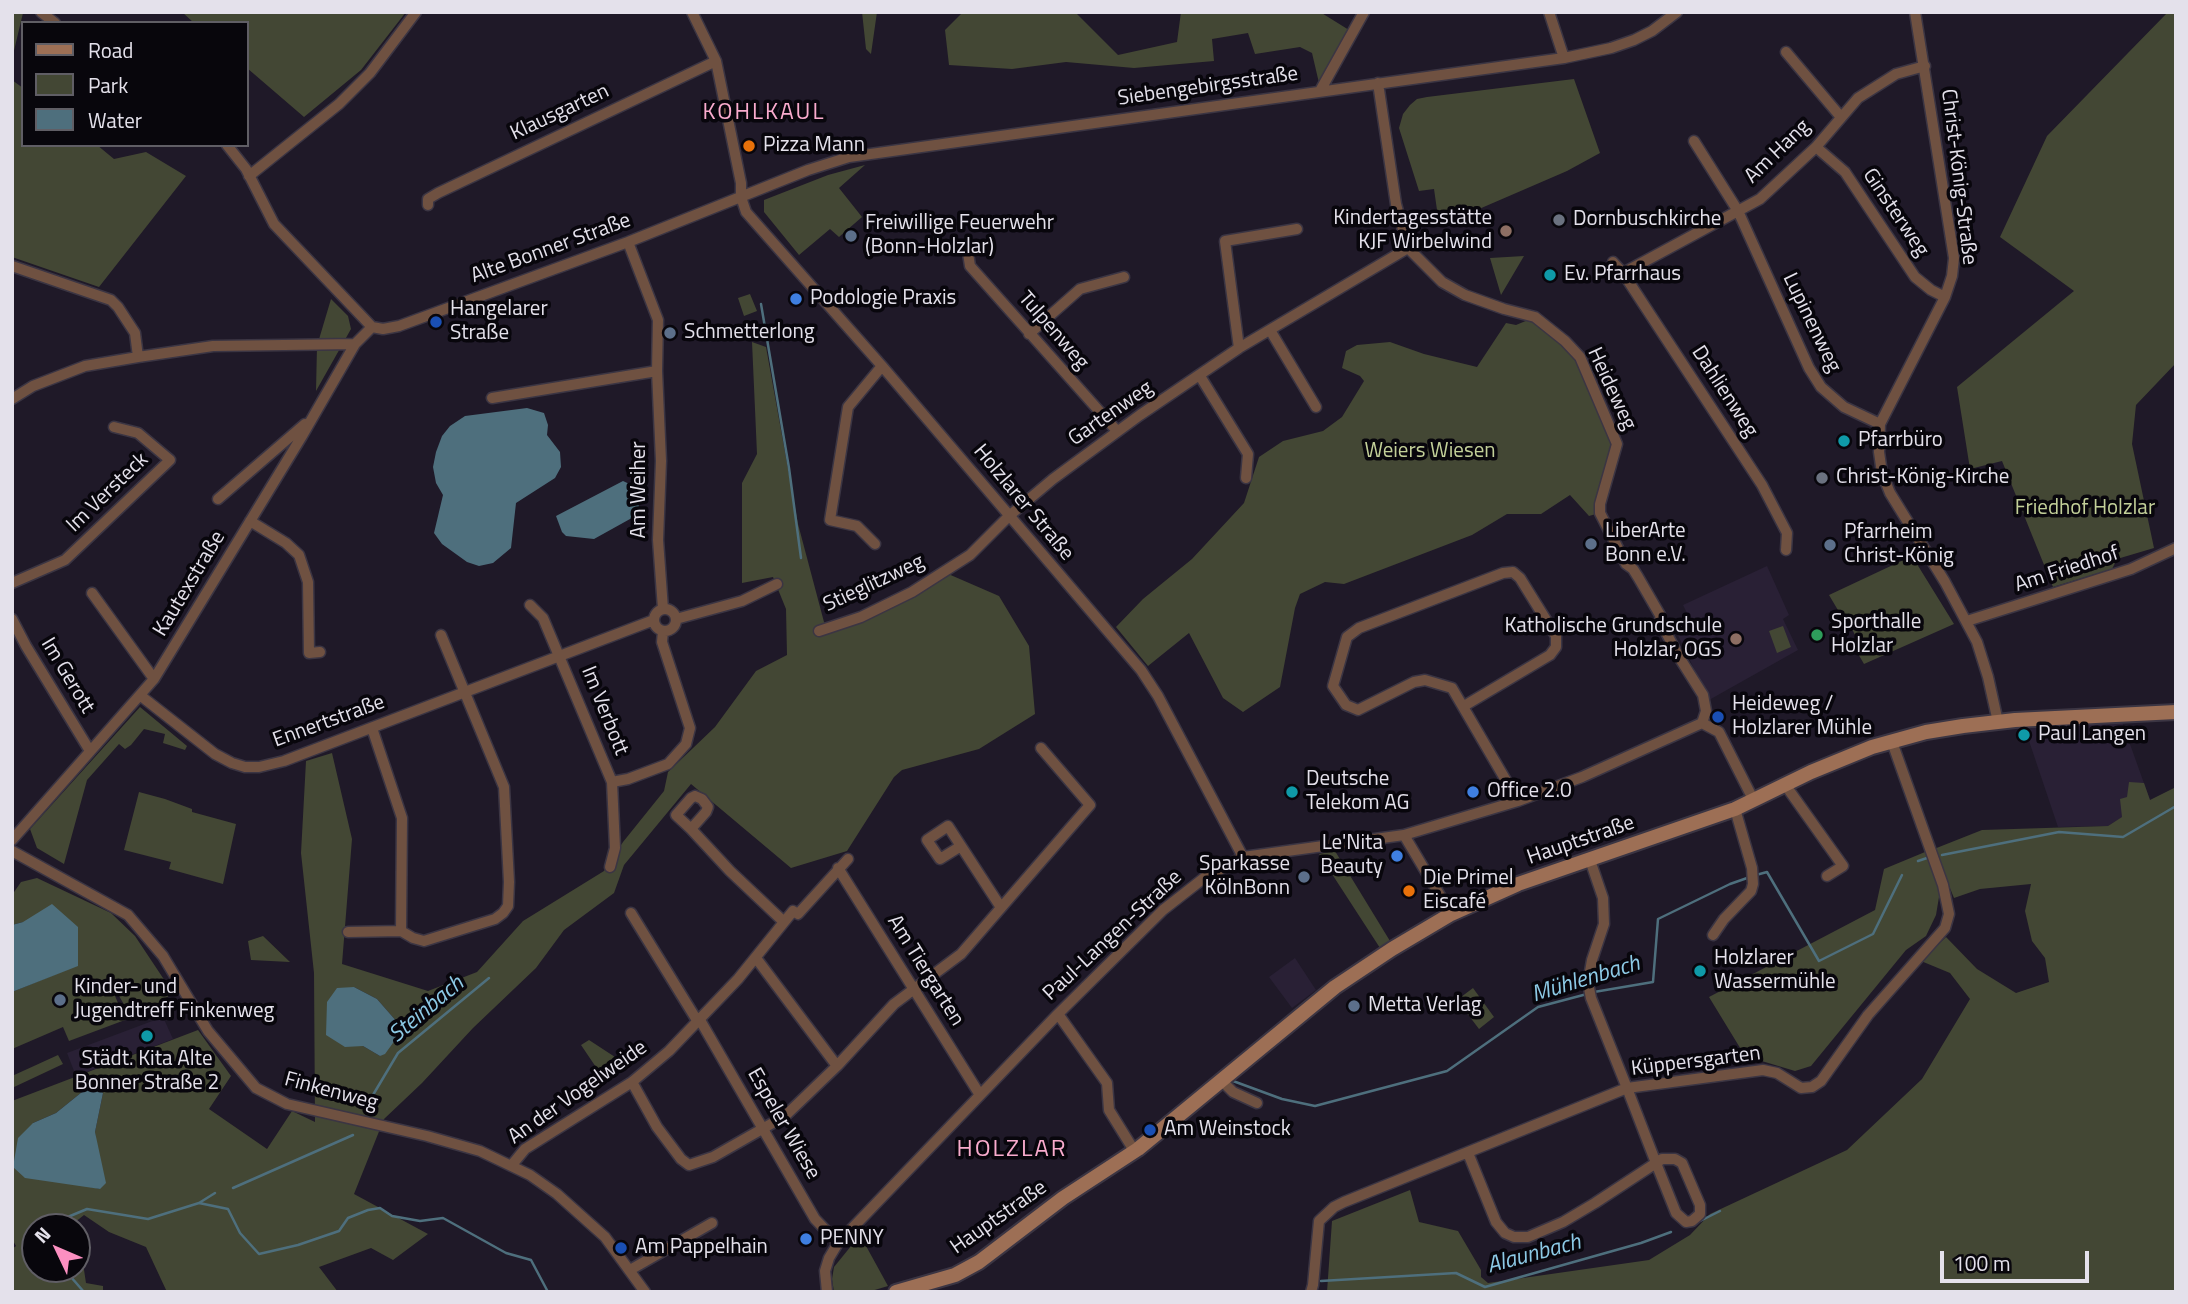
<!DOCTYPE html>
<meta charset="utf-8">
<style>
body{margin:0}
#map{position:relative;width:2188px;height:1304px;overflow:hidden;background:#1f1928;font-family:"Titillium Web",sans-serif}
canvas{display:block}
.frame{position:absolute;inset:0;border:14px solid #e4e1eb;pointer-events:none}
.legend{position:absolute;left:21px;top:21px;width:228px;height:126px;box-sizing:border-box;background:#08060c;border:2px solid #605e65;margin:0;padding:9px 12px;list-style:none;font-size:21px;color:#e4e1eb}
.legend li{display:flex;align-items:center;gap:14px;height:35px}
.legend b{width:35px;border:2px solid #605e65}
.north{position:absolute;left:21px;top:1213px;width:70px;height:70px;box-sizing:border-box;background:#08060c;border:2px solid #605e65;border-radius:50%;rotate:314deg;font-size:19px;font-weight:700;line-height:28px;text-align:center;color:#e4e1eb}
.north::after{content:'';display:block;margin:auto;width:24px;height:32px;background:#fc8fc1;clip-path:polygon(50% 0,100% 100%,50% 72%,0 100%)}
.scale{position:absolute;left:1940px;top:1251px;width:149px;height:32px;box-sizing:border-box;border:4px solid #e4e1eb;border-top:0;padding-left:9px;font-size:21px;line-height:24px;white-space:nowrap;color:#e4e1eb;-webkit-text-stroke:5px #08060c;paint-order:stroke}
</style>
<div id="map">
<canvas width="2188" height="1304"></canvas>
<div class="frame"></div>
<ul class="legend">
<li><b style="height:9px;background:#9d6f55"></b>Road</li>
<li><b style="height:19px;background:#434734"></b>Park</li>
<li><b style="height:19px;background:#4e6f7d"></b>Water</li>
</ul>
<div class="north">N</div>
<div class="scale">100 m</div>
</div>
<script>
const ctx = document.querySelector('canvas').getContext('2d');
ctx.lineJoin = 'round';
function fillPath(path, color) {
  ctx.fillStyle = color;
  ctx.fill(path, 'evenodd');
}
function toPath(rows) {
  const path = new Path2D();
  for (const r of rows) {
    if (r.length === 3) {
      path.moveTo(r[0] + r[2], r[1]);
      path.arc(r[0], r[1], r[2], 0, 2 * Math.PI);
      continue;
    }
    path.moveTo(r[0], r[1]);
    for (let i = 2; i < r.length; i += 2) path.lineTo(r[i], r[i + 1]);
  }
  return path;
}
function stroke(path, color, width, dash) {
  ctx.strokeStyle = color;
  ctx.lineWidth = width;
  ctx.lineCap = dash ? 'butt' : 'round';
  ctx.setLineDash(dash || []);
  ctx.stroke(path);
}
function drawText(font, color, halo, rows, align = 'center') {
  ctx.font = font + ' "Titillium Web",sans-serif';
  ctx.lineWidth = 7;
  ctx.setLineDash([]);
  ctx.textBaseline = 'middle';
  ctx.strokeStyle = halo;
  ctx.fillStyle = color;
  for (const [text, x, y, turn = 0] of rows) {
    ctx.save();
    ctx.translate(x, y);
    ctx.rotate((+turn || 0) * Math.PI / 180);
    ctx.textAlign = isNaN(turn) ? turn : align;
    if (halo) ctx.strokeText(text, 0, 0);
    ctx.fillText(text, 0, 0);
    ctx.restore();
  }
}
fillPath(toPath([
 [1767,566,1789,615,1783,619,1798,650,1709,700,1674,627,1689,617,1683,605],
 [2121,719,2150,800,2108,826,2058,827,2025,729],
 [1295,958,1316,990,1292,1008,1269,977],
 [163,1017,173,1039,76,1076,67,1053]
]), '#292035');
fillPath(toPath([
 [12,12,23,13,12,59],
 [182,12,406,12,361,70,304,117,247,68,247,23,194,23],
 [862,12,877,12,871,54,866,49],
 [963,12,1077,14,1118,55,1177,42,1181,12,1320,12,1349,30,1319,83,1312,53,1300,47,1255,54,1248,33,1212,39,1214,61,1134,68,1066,62,1012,69,949,65,945,30],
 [2168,12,2176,12,2176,363,2136,405,2132,444,2154,548,2117,559,2112,569,2053,587,2002,461,1970,469,1957,387,2074,291,2000,237,2047,136],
 [1574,79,1600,153,1567,171,1442,225,1438,217,1434,189,1419,191,1399,128,1403,114,1410,105,1417,99,1427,97],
 [12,80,23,88,23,145,97,145,114,159,146,152,186,176,99,287,12,257],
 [865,165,839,188,862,217,839,237,830,229,799,255,764,212,764,200,828,175],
 [1524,256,1501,295,1490,258],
 [750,294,757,311,744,316,738,298],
 [331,299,348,316,351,329,316,391,317,346],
 [1528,320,1533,321,1574,352,1614,439,1596,514,1589,516,1570,495,1541,514,1507,514,1472,535,1344,584,1325,582,1300,594,1295,608,1280,687,1243,712,1223,698,1189,633,1148,666,1116,627,1143,599,1192,559,1244,503,1259,457,1283,441,1323,431,1342,417,1364,381,1360,376,1342,368,1346,351,1357,345,1390,342,1424,354,1477,367,1506,323,1516,325],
 [752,342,766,347,798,524,824,622,827,625,873,612,946,573,999,596,1029,646,1035,714,979,749,902,770,894,777,847,851,791,868,691,784,624,865,614,893,564,930,536,968,473,1028,422,1083,384,1119,354,1194,428,1234,393,1260,371,1248,319,1267,338,1292,167,1292,146,1247,109,1232,84,1215,69,1227,35,1227,35,1269,77,1269,77,1245,81,1250,86,1283,103,1286,103,1292,12,1292,12,1249,16,1246,12,1239,12,1101,198,1030,231,1076,209,1109,267,1149,292,1111,315,1122,314,973,301,853,306,761,332,753,352,839,342,964,428,991,477,972,523,921,604,871,623,842,664,791,668,772,715,727,756,671,787,655,786,609,773,577,742,583,742,483,757,454],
 [354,987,377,999,398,1023,380,1056,363,1046],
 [82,1092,103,1093,95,1132,100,1189,87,1186,33,1123,56,1113],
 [1912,556,1954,624,1864,664,1857,652,1861,647,1850,625,1845,622,1829,595],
 [1783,626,1791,647,1777,653,1769,631],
 [140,707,187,746,185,750,163,743,165,734,144,729,131,745,125,749,119,744,87,780,64,864,37,848,30,829],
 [2129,782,2144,783,2150,800,2176,787,2176,1292,1327,1292,1332,1221,1410,1190,1419,1222,1458,1231,1481,1270,1481,1277,1488,1283,1649,1260,1690,1235,1710,1214,1847,1150,1922,1079,1970,999,1950,973,1921,961,1946,937,1977,969,2016,993,2049,982,2045,958,2032,941,2025,911,2031,884,1980,889,1954,898,1934,849,1982,830,2108,826,2122,817,2120,799,2127,797],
 [139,792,165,799,192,809,192,812,236,824,223,884,169,869,171,862,124,850],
 [1335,851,1390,941,1380,948,1319,854],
 [1925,852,1940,891,1936,915,1926,936,1906,950,1811,1066,1795,1071,1745,1056,1709,997,1875,910,1884,869],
 [37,878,111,913,135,936,173,993,133,1020,115,989,113,991,125,1020,69,1041,63,1027,12,1049,12,992,78,965,23,922,12,925,12,895,21,882],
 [263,936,290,962,251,960,248,941],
 [1473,988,1494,1017,1479,1029,1457,1000],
 [589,1040,615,1057,616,1069,606,1082,581,1045],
 [58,1055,63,1064,12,1088,12,1076],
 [860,1235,888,1286,868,1292,834,1292,832,1279,834,1267]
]), '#434734');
fillPath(toPath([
 [527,408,544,413,548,425,547,435,560,452,561,467,555,478,516,503,511,548,493,563,479,566,467,562,442,544,434,533,443,495,436,483,433,467,436,452,442,436,450,426,465,416],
 [623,481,638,488,639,514,594,539,566,536,562,532,556,516],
 [52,904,78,927,78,966,12,992,12,925,23,922],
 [354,987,377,999,398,1023,398,1036,385,1054,380,1056,363,1046,345,1047,326,1035,327,1002,337,988],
 [94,1086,103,1093,95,1132,106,1183,100,1189,25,1178,13,1167,18,1138,33,1123,56,1113,82,1092]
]), '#4e6f7d');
stroke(toPath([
 [761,304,789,468,801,558],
 [1942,855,2059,832,2123,837,2176,806],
 [1918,861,1927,858],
 [1756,875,1767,872,1819,961,1873,934,1902,875],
 [1594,992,1653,982,1658,919,1730,884,1750,877],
 [1233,1081,1282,1099,1315,1106,1447,1071,1538,1007,1587,994],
 [367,1105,398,1053,489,978],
 [233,1188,353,1135],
 [199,1203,215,1193],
 [1698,1222,1720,1211],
 [58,1227,63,1219,87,1209,148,1219,199,1203,228,1209,240,1233,259,1254,298,1245,339,1231,348,1218,368,1210,380,1208,392,1216,420,1221,443,1218,506,1253,531,1260,548,1292],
 [64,1269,84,1292],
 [1321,1281,1456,1273,1485,1287,1641,1243,1671,1232]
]), '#4e6f7d', 2.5);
const minor = toPath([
 [41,12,55,23],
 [692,12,716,61,741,183,741,197,746,212,882,366,1141,670,1158,696,1243,857],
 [1549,12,1564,58],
 [1915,12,1954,258,1952,276,1945,297,1880,424,1879,452,1882,473,1890,493,1945,582,1977,642,1988,677,1998,722],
 [1786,52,1840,116],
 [1378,83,1396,204,1408,248,1442,282,1465,295,1504,309,1535,317,1565,341,1580,357,1617,444,1600,504,1600,513,1626,564,1633,569,1638,577,1660,615,1661,623,1679,657,1703,695,1706,711,1702,723],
 [1320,91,1364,12],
 [1694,141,1738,211,1809,368,1821,387,1844,407,1880,424],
 [227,145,246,169,274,224,372,327],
 [1816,147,1845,172,1915,277,1931,290,1945,297],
 [249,176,339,104,370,73,416,12],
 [428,205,428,199,438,193,716,61],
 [628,242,658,320,657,371,661,461,658,540,663,609],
 [968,253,970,266,1117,431],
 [1613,262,1623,273,1762,485,1787,533,1786,550],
 [12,266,111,300,118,307,135,333,138,357],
 [1623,273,1760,199,1816,147,1858,98,1896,74,1925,66],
 [372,327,383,329,399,326,628,242,808,170,849,157,1564,58,1611,48,1634,40,1652,31,1677,12],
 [1270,330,1316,407],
 [1029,334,1080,289,1124,277],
 [1239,348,1225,241,1297,229],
 [1200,376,1248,454,1246,478],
 [492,398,657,371],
 [12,399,33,386,85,366,138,357,213,346,355,344],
 [218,499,305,424],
 [250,521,286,543,299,555,308,582,309,653,320,652],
 [875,544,857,526,830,520,848,407,882,366],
 [12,583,65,560,170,460,138,433,114,427],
 [92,593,154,679],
 [530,605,543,618,612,782,615,848,610,867],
 [665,620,11],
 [12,619,26,646,90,751],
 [676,619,742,601,777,584],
 [1967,621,2131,569,2176,548],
 [819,631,861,617,912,592,970,555,1009,516,1053,479,1140,415,1239,348,1408,248],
 [141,696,215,754,232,763,245,767,259,767,284,761,654,620],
 [1464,706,1550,655,1556,647,1556,636,1520,578,1513,572,1503,573,1359,628,1347,637,1333,686,1346,705,1358,710,1414,682,1425,680,1452,688,1518,801],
 [1702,723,1719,732,1754,801],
 [372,728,402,818,401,931,413,938,424,941,495,919,503,913,508,906,509,882,504,787,441,635],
 [612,782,628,779,668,764,686,744,690,728,662,642,663,631],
 [1786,786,1843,866,1827,876],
 [695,796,702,799,708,807,706,812,691,829,676,815,691,798,695,796],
 [691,829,730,871,784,922],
 [1404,835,1451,914],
 [12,840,154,679,302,436,355,344,372,327],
 [961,846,940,859,927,840,948,826,1000,906],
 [12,851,128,915,163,956,208,1031,256,1088,287,1104,427,1136,480,1151,530,1175,557,1194,605,1237,645,1292],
 [838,868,980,1095],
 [631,913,698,1022],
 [348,932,401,931],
 [1713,935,1724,919,1751,891,1753,884,1752,868,1735,809],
 [756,958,837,1066],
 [1058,1014,1107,1083,1109,1110,1135,1152],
 [700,1020,815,1219,838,1243],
 [1222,1081,1233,1092,1257,1103],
 [632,1082,657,1127,681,1159,689,1165,713,1157,785,1116,837,1066,894,1004,961,954,1090,805,1041,748],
 [1468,1153,1496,1222,1505,1233,1514,1237,1528,1237,1563,1222,1595,1203,1656,1163,1662,1159,1675,1159,1682,1163,1700,1205,1700,1214,1692,1221,1686,1222,1676,1213,1656,1163,1627,1088,1591,998,1588,983,1592,960,1604,924,1603,898,1590,860],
 [511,1166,525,1149,632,1082,669,1051,738,979,793,911,798,914,848,859],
 [630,1270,712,1223],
 [827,1292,825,1271,829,1258,838,1243,1058,1014,1163,910,1204,878,1243,857,1404,835,1518,801,1582,777,1702,723],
 [1311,1292,1313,1285,1319,1221,1334,1207,1344,1202,1627,1088,1763,1070,1777,1073,1801,1088,1812,1087,1821,1081,1868,1015,1945,928,1949,914,1943,885,1892,742]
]);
const secondary = toPath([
 [896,1292,955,1275,979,1262,1063,1198,1138,1149,1335,987,1392,949,1451,914,1518,884,1735,809,1811,772,1872,747,1926,732,1963,726,2015,720,2176,712]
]);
stroke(minor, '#3b3543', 13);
stroke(secondary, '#3b3543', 18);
stroke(minor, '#6f5141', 10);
stroke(secondary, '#9d6f55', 14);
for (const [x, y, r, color] of [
 [749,146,7,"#e8710a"],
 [1559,220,7,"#6b7280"],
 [1506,231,7,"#8d6e63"],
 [851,236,7,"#5c6f8a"],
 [1550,275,7,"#0f9aa8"],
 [796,299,7,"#3f7fe0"],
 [436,322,7,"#1a4fb4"],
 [670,333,7,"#5c6f8a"],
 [1844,441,7,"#0f9aa8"],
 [1822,478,7,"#6b7280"],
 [1591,544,7,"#5c6f8a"],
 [1830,545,7,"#5c6f8a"],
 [1817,635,7,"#2e9e5b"],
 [1736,639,7,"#8d6e63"],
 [1718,717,7,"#1a4fb4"],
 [2024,735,7,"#0f9aa8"],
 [1292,792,7,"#0f9aa8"],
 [1473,792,7,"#3f7fe0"],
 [1397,856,7,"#3f7fe0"],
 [1304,877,7,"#5c6f8a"],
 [1409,891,7,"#e8710a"],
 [1700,971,7,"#0f9aa8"],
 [60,1000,7,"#5c6f8a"],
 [1354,1006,7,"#5c6f8a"],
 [147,1036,7,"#0f9aa8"],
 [1150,1130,7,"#1a4fb4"],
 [806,1239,7,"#3f7fe0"],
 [621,1248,7,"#1a4fb4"]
]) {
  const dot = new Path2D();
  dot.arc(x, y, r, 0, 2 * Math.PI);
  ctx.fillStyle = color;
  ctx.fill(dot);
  stroke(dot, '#08060c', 2.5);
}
drawText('21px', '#e4e1eb', '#08060c', [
 ["Siebengebirgsstraße",1208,87,-8],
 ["Klausgarten",560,113,-25],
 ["Am Hang",1778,152,-44],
 ["Christ-König-Straße",1958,177,83],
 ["Ginsterweg",1895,213,56],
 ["Alte Bonner Straße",551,249,-20],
 ["Lupinenweg",1811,323,64],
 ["Tulpenweg",1053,331,49],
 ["Heideweg",1611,389,65],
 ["Dahlienweg",1724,392,57],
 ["Gartenweg",1111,414,-35],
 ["Am Weiher",640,490,-90],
 ["Im Versteck",108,493,-44],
 ["Holzlarer Straße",1023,503,50],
 ["Am Friedhof",2067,570,-18],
 ["Kautexstraße",190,584,-59],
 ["Stieglitzweg",874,584,-25],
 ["Im Gerott",67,676,59],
 ["Im Verbott",604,711,68],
 ["Ennertstraße",329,722,-20],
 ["Hauptstraße",1581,841,-19],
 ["Paul-Langen-Straße",1113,936,-43],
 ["Am Tiergarten",925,971,58],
 ["Küppersgarten",1696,1062,-7],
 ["Finkenweg",331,1092,15],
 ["An der Vogelweide",578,1093,-35],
 ["Espeler Wiese",783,1124,60],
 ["Hauptstraße",999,1218,-35]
]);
drawText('21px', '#e4e1eb', '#08060c', [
 ["Pizza Mann",763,146],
 ["Kindertagesstätte",1492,219,"right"],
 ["KJF Wirbelwind",1492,243,"right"],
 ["Dornbuschkirche",1573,220],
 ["Freiwillige Feuerwehr",865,224],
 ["(Bonn-Holzlar)",865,248],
 ["Ev. Pfarrhaus",1564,275],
 ["Podologie Praxis",810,299],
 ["Hangelarer",450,310],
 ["Straße",450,334],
 ["Schmetterlong",684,333],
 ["Pfarrbüro",1858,441],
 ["Christ-König-Kirche",1836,478],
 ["LiberArte",1605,532],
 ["Bonn e.V.",1605,556],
 ["Pfarrheim",1844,533],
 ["Christ-König",1844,557],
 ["Sporthalle",1831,623],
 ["Holzlar",1831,647],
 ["Katholische Grundschule",1722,627,"right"],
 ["Holzlar, OGS",1722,651,"right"],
 ["Heideweg /",1732,705],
 ["Holzlarer Mühle",1732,729],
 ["Paul Langen",2038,735],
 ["Deutsche",1306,780],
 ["Telekom AG",1306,804],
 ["Office 2.0",1487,792],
 ["Le'Nita",1383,844,"right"],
 ["Beauty",1383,868,"right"],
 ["Sparkasse",1290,865,"right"],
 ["KölnBonn",1290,889,"right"],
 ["Die Primel",1423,879],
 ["Eiscafé",1423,903],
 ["Holzlarer",1714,959],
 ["Wassermühle",1714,983],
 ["Kinder- und",74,988],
 ["Jugendtreff Finkenweg",74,1012],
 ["Metta Verlag",1368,1006],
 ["Städt. Kita Alte",147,1060,"center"],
 ["Bonner Straße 2",147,1084,"center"],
 ["Am Weinstock",1164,1130],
 ["PENNY",820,1239],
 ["Am Pappelhain",635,1248]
], 'left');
drawText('21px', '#c3d099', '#08060c', [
 ["Weiers Wiesen",1430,452],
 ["Friedhof Holzlar",2085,509]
]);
ctx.letterSpacing = '2px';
drawText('23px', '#f9abcd', '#08060c', [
 ["KOHLKAUL",764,113]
]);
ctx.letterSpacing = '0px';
drawText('italic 23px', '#8dcae6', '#08060c', [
 ["Mühlenbach",1586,980,-17],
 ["Steinbach",427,1010,-40],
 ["Alaunbach",1534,1255,-15]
]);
ctx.letterSpacing = '2px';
drawText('24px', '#f9abcd', '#08060c', [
 ["HOLZLAR",1012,1150]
]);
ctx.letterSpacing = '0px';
</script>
